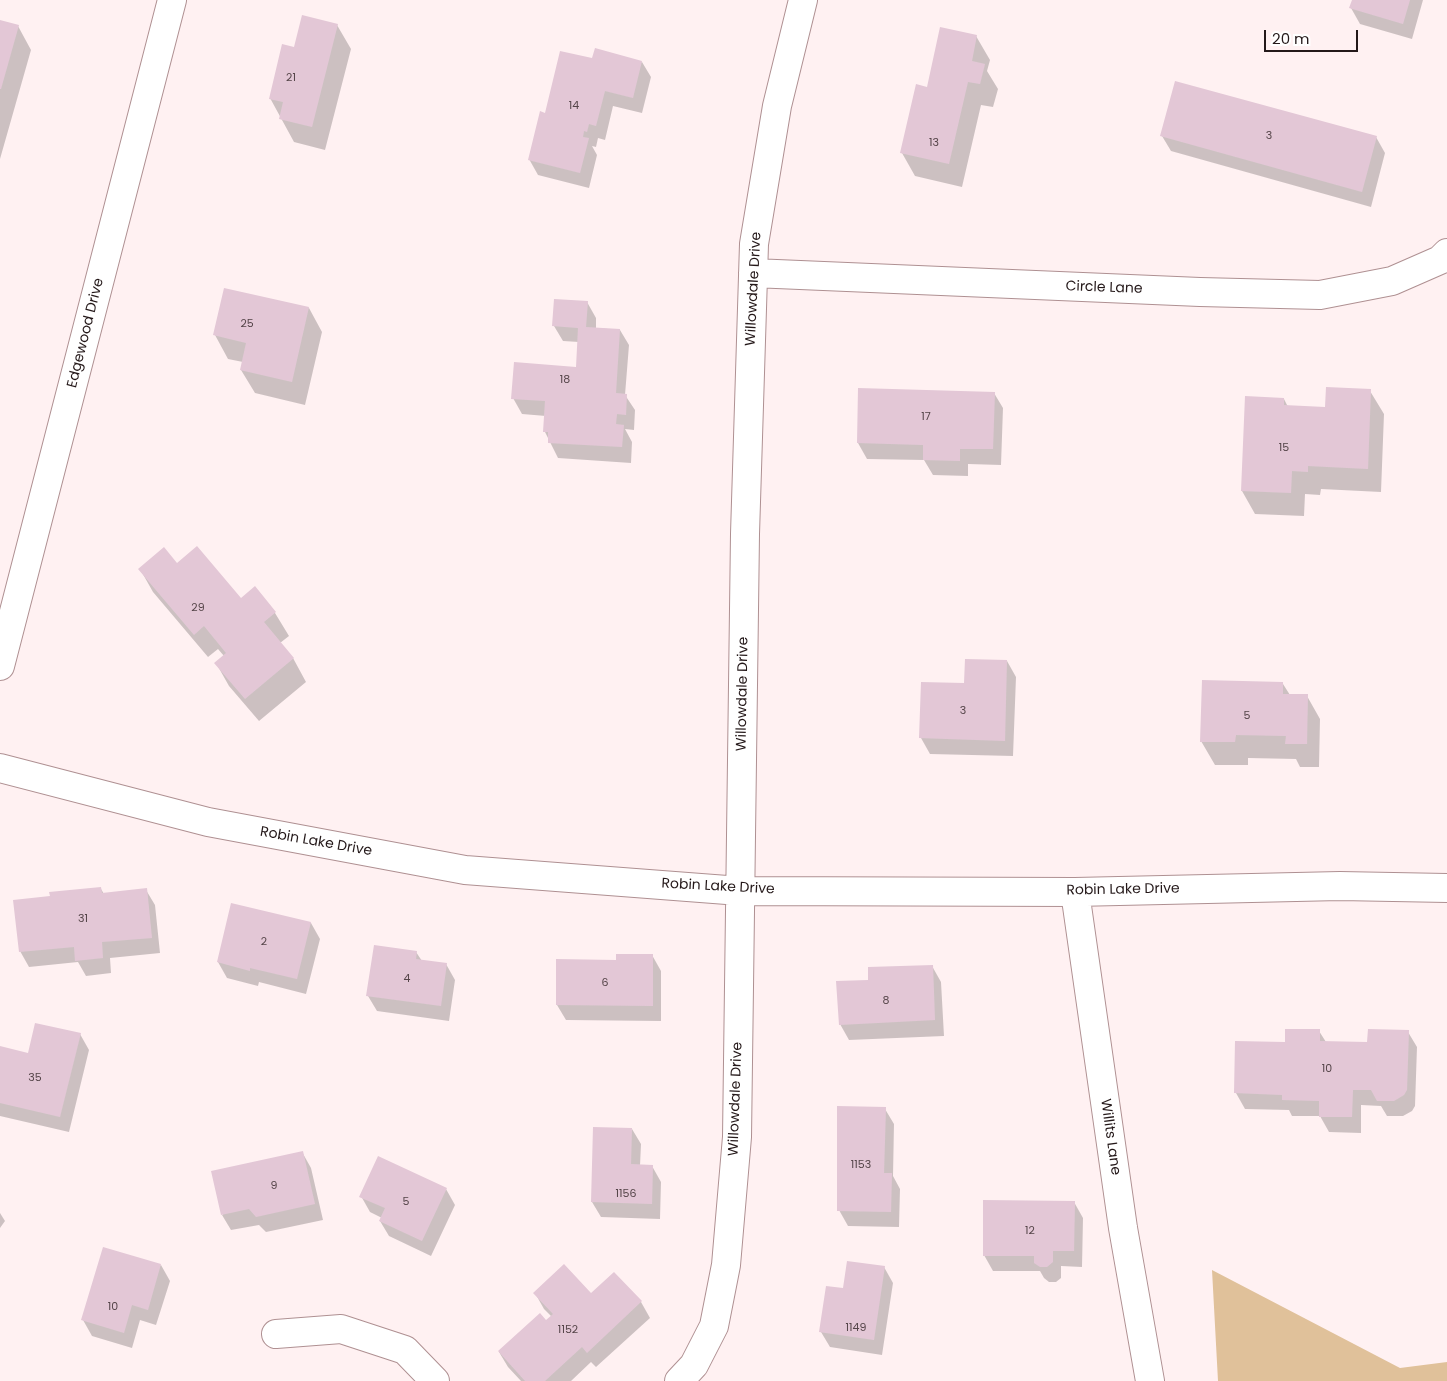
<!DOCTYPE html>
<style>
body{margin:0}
#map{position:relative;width:1447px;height:1381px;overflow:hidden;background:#fff1f2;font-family:Poppins,sans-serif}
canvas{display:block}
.scale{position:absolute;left:1264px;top:30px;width:94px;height:22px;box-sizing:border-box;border:2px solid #241819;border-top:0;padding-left:6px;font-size:15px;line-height:18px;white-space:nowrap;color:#241819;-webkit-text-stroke:4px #fff;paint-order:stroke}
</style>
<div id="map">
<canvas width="1447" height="1381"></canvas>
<div class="scale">20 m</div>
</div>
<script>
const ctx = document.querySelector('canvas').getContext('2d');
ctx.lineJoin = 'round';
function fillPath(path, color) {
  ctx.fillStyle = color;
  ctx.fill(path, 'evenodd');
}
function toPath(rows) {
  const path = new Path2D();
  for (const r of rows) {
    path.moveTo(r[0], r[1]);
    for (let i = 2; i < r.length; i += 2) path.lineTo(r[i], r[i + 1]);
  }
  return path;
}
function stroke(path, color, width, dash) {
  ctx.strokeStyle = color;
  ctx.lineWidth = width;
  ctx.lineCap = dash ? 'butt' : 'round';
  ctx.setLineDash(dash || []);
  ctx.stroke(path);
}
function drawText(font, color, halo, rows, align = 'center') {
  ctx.font = font + ' Poppins,sans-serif';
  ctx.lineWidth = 4;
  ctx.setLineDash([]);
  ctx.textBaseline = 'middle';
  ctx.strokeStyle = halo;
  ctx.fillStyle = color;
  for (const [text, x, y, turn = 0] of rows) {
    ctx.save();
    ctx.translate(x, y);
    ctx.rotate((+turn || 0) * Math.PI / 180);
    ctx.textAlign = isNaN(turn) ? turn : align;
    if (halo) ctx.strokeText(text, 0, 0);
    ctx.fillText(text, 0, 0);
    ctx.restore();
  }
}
fillPath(toPath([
 [1212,1270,1400,1368,1447,1362,1447,1381,1218,1381]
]), '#e0c19a');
fillPath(toPath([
 [1353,0,1423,0,1412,39,1360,24,1351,8],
 [0,21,18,26,31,50,0,159],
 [337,25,351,49,325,150,294,142,270,98,295,49],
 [976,36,990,60,987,71,998,89,993,107,981,105,962,187,915,176,902,153,928,88],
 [642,62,651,77,642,113,613,106,605,140,598,138,596,147,592,146,597,155,589,188,538,175,529,159,546,115],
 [1162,136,1376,137,1385,153,1371,207,1171,151],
 [587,302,596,318,596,328,620,330,629,345,625,395,635,410,634,430,625,429,632,442,631,463,558,458,545,432,546,416,522,414,513,398,577,368,579,342,563,341,554,326],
 [309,308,322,332,305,405,255,393,241,370,243,362,228,359,215,335],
 [859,389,994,393,1003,408,1001,465,968,464,968,476,933,475,924,460,867,459,858,443],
 [1370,391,1384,414,1381,492,1321,489,1320,495,1305,494,1304,516,1255,514,1242,491,1284,399,1288,407,1326,408],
 [177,565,241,600,275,613,289,636,280,643,293,658,306,682,259,721,229,686,216,663,224,656,218,649,208,657,153,592,140,569],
 [1007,661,1016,677,1013,756,930,754,921,738,922,683,965,685],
 [1283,684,1290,695,1307,696,1320,719,1319,767,1300,767,1296,759,1248,758,1248,765,1215,765,1201,741],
 [101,889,104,894,146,890,155,905,160,953,110,958,111,973,86,976,78,962,29,967,20,951,51,897],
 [232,904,311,923,320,939,306,994,259,982,258,986,227,978,218,962],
 [416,952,422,961,446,964,455,980,449,1021,377,1011,368,996],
 [652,955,661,971,661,1021,566,1020,557,1005,617,961],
 [932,966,941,982,944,1036,849,1040,840,1024],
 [1319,1031,1326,1042,1368,1043,1408,1032,1417,1047,1415,1106,1412,1111,1403,1116,1387,1116,1381,1106,1361,1105,1361,1133,1329,1132,1320,1116,1292,1116,1289,1110,1245,1109,1236,1093,1236,1043,1286,1043],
 [80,1034,89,1050,69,1132,0,1116,0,1048,28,1054],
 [885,1109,894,1124,893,1176,900,1189,899,1227,848,1226,839,1210],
 [632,1129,641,1144,640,1166,652,1166,661,1182,660,1219,601,1217,592,1202],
 [302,1152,311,1168,323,1220,266,1232,259,1225,231,1230,222,1215],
 [446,1189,455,1205,431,1256,389,1236,380,1221,382,1218,370,1212,361,1196],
 [1074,1202,1083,1218,1082,1267,1061,1266,1061,1278,1056,1282,1049,1282,1044,1278,1040,1271,993,1271,984,1255],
 [0,1213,5,1221,0,1228],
 [161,1265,170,1281,156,1325,140,1320,132,1348,92,1336,83,1320],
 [884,1267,893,1283,882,1355,830,1347,821,1332,844,1290],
 [614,1273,641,1302,650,1318,596,1367,591,1362,571,1381,521,1381,508,1367,499,1352,546,1322,552,1317,544,1309,535,1293,591,1295]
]), '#0003');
fillPath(toPath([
 [1352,0,1410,0,1403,24,1349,8],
 [302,15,338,24,312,127,279,119,283,102,269,99,282,44,294,47],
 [0,20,19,25,1,89,0,89],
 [940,27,977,35,972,61,985,64,980,84,968,82,949,164,900,153,916,84,927,87],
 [595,48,642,61,633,98,605,91,596,126,589,124,587,132,584,131,583,137,589,138,580,173,528,160,540,111,545,113,560,51,592,58],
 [1175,81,1377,136,1362,192,1160,136],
 [224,288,309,307,292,382,240,370,246,343,213,335],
 [554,299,588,301,586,327,620,329,616,393,627,394,626,415,617,414,616,424,624,425,622,447,548,443,548,432,543,432,545,401,511,399,514,362,576,367,578,328,552,326],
 [1326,387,1371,389,1368,469,1308,466,1308,472,1292,471,1291,493,1241,491,1245,396,1284,398,1284,405,1325,407],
 [858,388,995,392,993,449,960,449,960,461,923,460,923,445,857,443],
 [197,546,241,598,255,586,276,612,264,622,294,658,245,699,214,663,226,653,204,626,194,635,138,569,164,547,177,563],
 [965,659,1007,660,1005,741,919,738,921,682,964,683],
 [1202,680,1283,682,1283,694,1308,694,1307,744,1285,744,1286,736,1236,735,1235,742,1200,742],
 [101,887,102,893,147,888,152,938,102,942,103,958,75,961,74,947,19,952,13,900,50,896,49,892],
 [231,903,311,922,297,979,250,968,250,971,217,962],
 [374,945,417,951,416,959,447,963,441,1006,366,996],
 [616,954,653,954,653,1006,556,1005,556,959,616,960],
 [933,965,935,1020,839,1025,836,981,868,980,868,967],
 [35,1023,81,1033,60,1117,0,1103,0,1046,28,1053],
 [1285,1029,1320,1029,1320,1041,1367,1042,1368,1029,1409,1030,1407,1090,1404,1095,1394,1101,1377,1101,1371,1090,1353,1090,1352,1117,1319,1117,1319,1101,1282,1100,1282,1095,1234,1093,1235,1041,1285,1042],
 [837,1106,886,1107,884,1173,892,1173,891,1212,837,1211],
 [593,1127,632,1128,631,1164,653,1165,652,1204,591,1202],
 [303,1151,315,1204,256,1217,249,1209,221,1215,211,1171],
 [378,1156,447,1188,422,1241,379,1221,385,1208,359,1197],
 [983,1200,1075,1201,1074,1251,1053,1251,1053,1262,1047,1267,1040,1267,1034,1263,1034,1256,983,1256],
 [103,1247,161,1264,148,1310,132,1305,124,1333,81,1320],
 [847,1261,885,1266,874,1340,819,1332,826,1286,843,1288],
 [564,1264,591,1293,614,1272,642,1301,587,1353,582,1347,545,1381,525,1381,498,1351,540,1313,546,1320,553,1314,533,1293]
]), '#e3c7d6');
const minor = toPath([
 [753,273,1200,292,1320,295,1392,281,1440,260,1447,253],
 [0,666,172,0],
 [0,768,208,822,465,870,740,891,1075,892,1340,886,1447,888],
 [1075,892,1123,1228,1150,1381],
 [276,1334,341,1329,405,1350,435,1381],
 [679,1381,694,1365,714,1326,726,1265,737,1137,745,534,754,244,777,106,803,0]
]);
stroke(minor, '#af9092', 30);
stroke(minor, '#fff', 28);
drawText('11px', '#544448', null, [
 ["21",291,78],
 ["14",574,106],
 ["3",1269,136],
 ["13",934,143],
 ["25",247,324],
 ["18",565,380],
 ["17",926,417],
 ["15",1284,448],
 ["29",198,608],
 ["3",963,711],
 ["5",1247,716],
 ["31",83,919],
 ["2",264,942],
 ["4",407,979],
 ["6",605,983],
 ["8",886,1001],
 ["10",1327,1069],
 ["35",35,1078],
 ["1153",861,1165],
 ["9",274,1186],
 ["1156",626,1194],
 ["5",406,1202],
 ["12",1030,1231],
 ["10",113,1307],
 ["1149",856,1328],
 ["1152",568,1330]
]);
drawText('14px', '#241819', '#fff', [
 ["Circle Lane",1104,288,2],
 ["Willowdale Drive",754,289,-87],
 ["Edgewood Drive",86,333,-76],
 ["Willowdale Drive",743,694,-89],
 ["Robin Lake Drive",316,842,10],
 ["Robin Lake Drive",718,887,3],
 ["Robin Lake Drive",1123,890,-1],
 ["Willowdale Drive",736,1099,-88],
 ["Willits Lane",1110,1137,82]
]);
</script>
